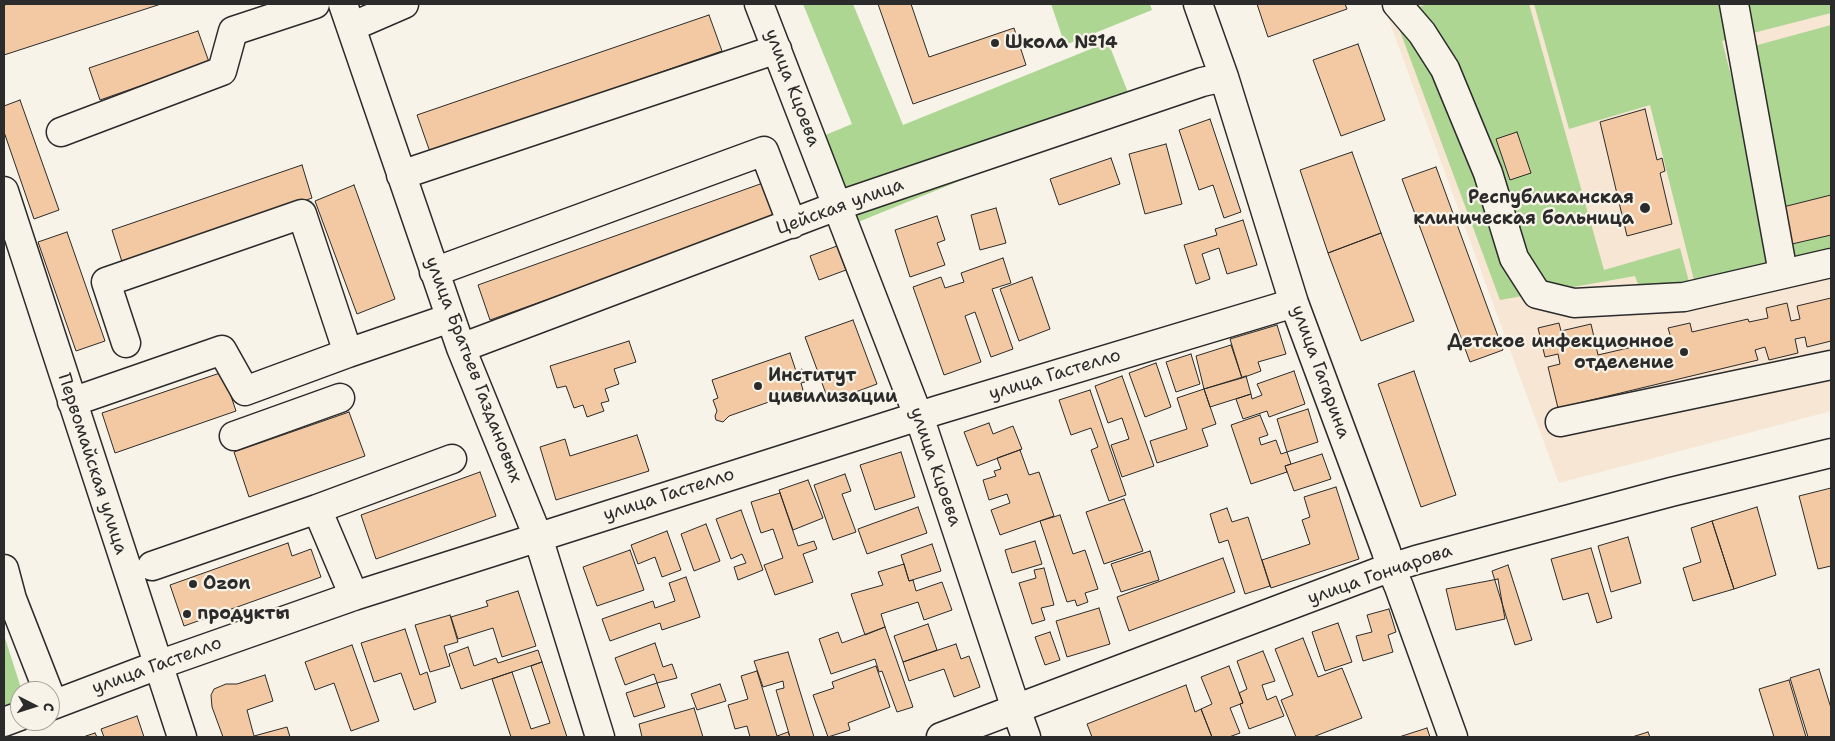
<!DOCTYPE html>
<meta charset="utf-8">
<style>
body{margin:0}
#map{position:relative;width:1835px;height:741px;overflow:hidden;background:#f7f3e8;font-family:"Shantell Sans",sans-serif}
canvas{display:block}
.frame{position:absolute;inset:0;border:5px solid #2b2b2b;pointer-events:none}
.north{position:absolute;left:10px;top:681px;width:50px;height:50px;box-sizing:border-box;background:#f7f3e8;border:1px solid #a5a39c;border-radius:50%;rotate:95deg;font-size:14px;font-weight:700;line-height:20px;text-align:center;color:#2b2b2b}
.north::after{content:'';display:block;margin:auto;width:18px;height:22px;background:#2b2b2b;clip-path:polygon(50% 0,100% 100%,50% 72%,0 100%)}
</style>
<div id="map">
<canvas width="1835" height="741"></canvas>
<div class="frame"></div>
<div class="north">С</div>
</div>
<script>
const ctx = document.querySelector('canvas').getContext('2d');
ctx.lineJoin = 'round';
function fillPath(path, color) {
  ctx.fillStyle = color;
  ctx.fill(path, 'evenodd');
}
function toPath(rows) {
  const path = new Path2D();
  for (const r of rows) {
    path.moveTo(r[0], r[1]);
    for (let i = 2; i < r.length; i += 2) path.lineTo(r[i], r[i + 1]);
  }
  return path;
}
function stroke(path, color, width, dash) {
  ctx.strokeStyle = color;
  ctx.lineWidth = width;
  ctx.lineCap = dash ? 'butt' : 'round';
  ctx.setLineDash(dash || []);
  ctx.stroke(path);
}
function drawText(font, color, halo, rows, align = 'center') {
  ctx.font = font + ' "Shantell Sans",sans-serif';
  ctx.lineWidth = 4.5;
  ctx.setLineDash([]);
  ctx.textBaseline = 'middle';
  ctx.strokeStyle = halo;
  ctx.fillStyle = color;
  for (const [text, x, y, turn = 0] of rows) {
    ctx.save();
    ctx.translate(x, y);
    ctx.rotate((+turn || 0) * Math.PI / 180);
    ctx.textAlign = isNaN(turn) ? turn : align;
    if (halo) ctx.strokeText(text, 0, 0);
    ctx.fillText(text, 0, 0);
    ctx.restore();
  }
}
fillPath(toPath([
 [1383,4,1831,4,1831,411,1559,483]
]), '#f6e6d3');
fillPath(toPath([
 [803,4,853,4,903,125,1108,42,1135,110,858,222,823,136,852,124],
 [1051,4,1150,4,1152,10,1065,45],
 [1428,4,1529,4,1604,270,1680,248,1695,304,1647,310,1635,276,1500,300,1394,15],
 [1534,4,1831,4,1831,13,1722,41,1785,284,1700,304,1650,105,1569,129],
 [1831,25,1831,252,1786,262,1732,52],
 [4,635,22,691,20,691,20,718,4,724]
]), '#add693');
const building = toPath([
 [9,4,161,4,4,55,4,5,9,4],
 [878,4,911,4,929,57,1014,28,1026,65,913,104,878,4],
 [1257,4,1345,4,1347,9,1268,37,1257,4],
 [709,15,722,51,430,152,417,115,709,15],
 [198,31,209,62,100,100,89,68,198,31],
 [1358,44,1385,120,1341,136,1313,60,1358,44],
 [20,100,59,210,34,219,4,132,4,106,20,100],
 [1645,109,1657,160,1662,158,1665,171,1660,173,1672,224,1627,236,1600,122,1645,109],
 [1210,119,1241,212,1224,218,1213,185,1199,190,1179,130,1210,119],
 [1517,132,1531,173,1510,180,1496,139,1517,132],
 [1166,144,1182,204,1145,214,1129,154,1166,144],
 [1352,152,1381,233,1328,253,1300,170,1352,152],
 [1111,158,1120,184,1059,205,1050,179,1111,158],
 [302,165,312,198,123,265,112,230,302,165],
 [1436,167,1503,350,1470,362,1402,179,1436,167],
 [763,183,776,218,490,320,478,285,763,183],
 [354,185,395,299,357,314,315,201,354,185],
 [1831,195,1831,235,1792,244,1783,207,1831,195],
 [996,208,1006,243,980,250,971,215,996,208],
 [937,216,945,240,937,243,945,265,910,277,895,230,937,216],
 [1243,220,1257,265,1227,274,1219,248,1202,254,1210,279,1196,284,1184,245,1217,235,1215,229,1243,220],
 [67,232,105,341,76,351,38,242,67,232],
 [1381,233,1414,321,1361,341,1328,253,1381,233],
 [837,246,846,270,819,280,810,256,837,246],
 [1003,258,1011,283,992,289,1013,349,991,357,975,312,965,316,981,362,944,375,913,287,941,277,945,288,964,282,961,273,1003,258],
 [1032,277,1050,329,1019,341,1000,289,1032,277],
 [1831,298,1831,341,1807,347,1805,337,1795,339,1798,353,1769,360,1765,347,1755,350,1758,360,1558,408,1548,367,1560,364,1558,354,1545,357,1538,328,1559,323,1561,331,1591,324,1598,355,1671,338,1668,328,1690,323,1692,332,1748,319,1749,322,1768,318,1766,308,1787,303,1791,321,1800,319,1797,306,1831,298],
 [853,320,877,384,829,402,805,337,853,320],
 [1277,325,1286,354,1258,362,1261,371,1242,378,1230,339,1277,325],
 [629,341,636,362,614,369,619,384,605,389,609,401,601,403,604,411,587,417,583,405,574,408,566,386,557,388,550,366,629,341],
 [1231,345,1242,378,1204,389,1196,356,1231,345],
 [790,353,796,371,802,369,805,382,801,383,803,390,729,416,723,422,716,420,715,416,717,411,713,400,718,398,712,380,790,353],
 [1191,354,1200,384,1176,392,1166,362,1191,354],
 [1156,363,1171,407,1145,417,1129,373,1156,363],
 [1294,371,1305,404,1269,417,1267,411,1243,419,1236,399,1251,394,1252,399,1262,395,1257,384,1294,371],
 [1414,371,1456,495,1421,507,1378,384,1414,371],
 [223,372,236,411,115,453,102,413,223,372],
 [1122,376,1154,466,1122,477,1111,445,1129,439,1122,418,1108,423,1095,386,1122,376],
 [1246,376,1251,394,1210,407,1204,389,1246,376],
 [1204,389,1216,424,1202,429,1208,446,1157,463,1150,441,1187,429,1177,398,1204,389],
 [1090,390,1126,495,1109,501,1091,450,1098,447,1091,428,1071,435,1059,400,1090,390],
 [1308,409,1318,442,1287,452,1277,419,1308,409],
 [349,412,365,456,249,497,234,452,349,412],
 [1260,415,1268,435,1259,438,1261,445,1276,440,1281,454,1287,452,1291,464,1285,466,1287,472,1251,484,1231,425,1260,415],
 [989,423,993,434,1013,426,1022,449,977,466,964,432,989,423],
 [637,435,649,471,556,500,540,447,565,439,570,456,637,435],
 [1020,450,1029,475,1039,472,1054,516,1000,535,991,510,1010,503,1007,494,989,500,983,480,996,476,994,471,1001,469,997,458,1020,450],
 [901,452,915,497,875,510,860,465,901,452],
 [1322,454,1331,479,1294,491,1285,466,1322,454],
 [480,472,496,516,376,559,361,515,480,472],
 [845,474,851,491,842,494,856,532,833,540,814,485,845,474],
 [808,480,823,518,793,530,779,490,808,480],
 [1336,487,1359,559,1271,588,1262,560,1310,544,1302,520,1310,517,1304,497,1336,487],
 [1831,488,1831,566,1818,569,1799,496,1831,488],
 [780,493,798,546,814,541,817,549,803,554,813,582,775,595,764,565,783,558,773,529,761,533,751,502,780,493],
 [1124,499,1143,551,1104,564,1086,512,1124,499],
 [918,507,927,533,867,554,858,529,918,507],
 [1757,507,1776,575,1734,589,1712,521,1757,507],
 [1227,508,1232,522,1248,517,1270,586,1245,594,1228,540,1219,543,1210,514,1227,508],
 [741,510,763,570,738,580,734,567,746,563,742,554,731,559,716,519,741,510],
 [1060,515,1073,554,1085,550,1098,589,1085,593,1088,602,1077,606,1075,600,1067,602,1040,521,1060,515],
 [1712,521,1734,589,1693,601,1683,568,1701,562,1691,528,1712,521],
 [706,524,720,561,694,571,681,534,706,524],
 [667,531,681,570,662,577,655,557,638,564,631,545,667,531],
 [1628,537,1641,583,1611,592,1598,546,1628,537],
 [1035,541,1042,564,1012,573,1005,550,1035,541],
 [288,543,292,556,311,549,321,577,184,626,170,585,288,543],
 [932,544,941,571,909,581,901,555,932,544],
 [1591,548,1612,618,1597,623,1588,593,1563,600,1551,559,1591,548],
 [630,550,644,590,597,606,583,567,630,550],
 [1150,551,1159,580,1121,592,1111,564,1150,551],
 [1223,558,1235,592,1129,631,1117,597,1223,558],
 [904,564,909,581,913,580,916,591,942,582,952,610,924,620,918,602,881,614,885,627,865,635,851,594,883,585,878,572,904,564],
 [1508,565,1532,640,1515,645,1492,571,1508,565],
 [1044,568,1054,605,1041,608,1045,620,1032,624,1019,583,1036,578,1034,570,1044,568],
 [686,577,700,617,662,630,660,623,610,641,602,619,653,601,655,608,675,601,669,583,686,577],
 [1498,579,1505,619,1456,630,1446,589,1498,579],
 [518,591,536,646,502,657,493,628,458,639,451,617,488,606,486,601,518,591],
 [1099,608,1110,644,1067,657,1056,621,1099,608],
 [1389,609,1396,632,1388,635,1393,652,1363,661,1356,636,1372,632,1367,615,1389,609],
 [450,615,458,642,444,646,450,666,430,672,415,625,450,615],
 [1338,623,1352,662,1325,671,1312,632,1338,623],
 [928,624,937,650,903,662,894,636,928,624],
 [885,627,913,707,897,712,882,671,879,672,875,659,831,674,819,639,838,632,842,643,885,627],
 [405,629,420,675,427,672,436,702,414,710,401,673,374,682,361,643,405,629],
 [1050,632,1060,660,1045,665,1035,637,1050,632],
 [1303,638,1318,677,1342,668,1362,718,1313,737,1296,737,1281,700,1293,695,1275,649,1303,638],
 [655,643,663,667,672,664,677,678,657,683,654,674,625,685,615,658,655,643],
 [956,644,961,659,969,656,980,687,954,697,944,669,909,681,903,662,956,644],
 [352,645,379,721,351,731,334,683,315,690,305,662,352,645],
 [468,647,474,666,496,658,498,663,538,650,542,662,461,689,449,654,468,647],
 [1263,651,1275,681,1262,685,1267,700,1276,696,1284,716,1249,729,1240,704,1243,703,1239,693,1247,689,1237,661,1263,651],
 [788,652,814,737,790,737,776,690,784,688,783,681,763,687,754,661,788,652],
 [542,662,567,737,511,737,492,679,512,672,531,729,550,723,531,666,542,662],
 [876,666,890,707,848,723,850,730,828,737,813,695,834,688,832,682,876,666],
 [1229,666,1243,703,1230,708,1240,733,1229,737,1212,737,1201,709,1212,704,1201,677,1229,666],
 [1819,669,1831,708,1831,737,1808,737,1790,678,1819,669],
 [757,671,777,736,788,732,790,737,750,737,747,726,735,729,728,705,748,699,741,676,757,671],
 [265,675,273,701,247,710,254,736,287,727,290,737,223,737,212,707,211,695,214,689,226,684,237,684,265,675],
 [1789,680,1806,737,1774,737,1759,689,1789,680],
 [657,683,665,707,634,717,626,693,657,683],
 [720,684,726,701,697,710,691,694,720,684],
 [1186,685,1195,712,1201,709,1212,737,1092,737,1087,724,1186,685],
 [694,708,703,737,642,737,639,724,694,708],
 [137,716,144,737,104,737,101,729,137,716],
 [1427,728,1430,737,1399,737,1427,728],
 [1648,732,1650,737,1632,737,1648,732],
 [95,733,97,737,83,737,95,733]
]);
fillPath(building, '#f2c9a2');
stroke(building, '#2b2b2b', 1);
const minor = toPath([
 [343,4,461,348,538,537,600,737],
 [759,4,924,431,1016,709,1026,737],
 [1198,4,1224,77,1294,303,1386,551,1391,568,1399,587,1453,737],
 [1397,4,1422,33,1445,69,1488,173,1514,258,1537,294,1574,303,1684,297,1831,263],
 [1734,4,1783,273],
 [351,27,404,4],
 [61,132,222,71,233,31,315,4],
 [401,175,777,49],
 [4,191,182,737],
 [434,272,764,151,792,224],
 [126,343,106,282,302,214,348,353,450,318],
 [461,348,837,206,1202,82,1224,77],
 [72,402,222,350,245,391,348,353],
 [1560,422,1831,365],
 [234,436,340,398],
 [317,509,452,459],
 [152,566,317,509,354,596],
 [4,569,12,599,48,691],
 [50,706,158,665,354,596,938,410,1294,303],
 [4,722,20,716],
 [941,737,1378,572,1416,560,1671,492,1831,453]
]);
stroke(minor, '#2b2b2b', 31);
stroke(minor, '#f7f3e8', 28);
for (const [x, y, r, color] of [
 [995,43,5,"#2b2b2b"],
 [1645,208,6,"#2b2b2b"],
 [1684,352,5,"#2b2b2b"],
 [758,386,5,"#2b2b2b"],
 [193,584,5,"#2b2b2b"],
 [187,614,5,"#2b2b2b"]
]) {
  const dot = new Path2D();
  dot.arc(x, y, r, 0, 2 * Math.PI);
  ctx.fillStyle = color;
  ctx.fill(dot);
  stroke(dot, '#f7f3e8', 2);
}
drawText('bold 18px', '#2b2b2b', '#f7f3e8', [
 ["Школа №14",1005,43],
 ["Республиканская",1634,198,"right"],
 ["клиническая больница",1634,219,"right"],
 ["Детское инфекционное",1674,342,"right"],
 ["отделение",1674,363,"right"],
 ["Институт",768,376],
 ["цивилизации",768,397],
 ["Ozon",203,584],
 ["продукты",197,614]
], 'left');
drawText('18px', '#2b2b2b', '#f7f3e8', [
 ["улица Кцоева",792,88,69],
 ["Цейская улица",840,207,-20],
 ["улица Братьев Газдановых",473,370,69],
 ["улица Гагарина",1320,372,70],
 ["улица Гастелло",1055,375,-17],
 ["Первомайская улица",92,464,72],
 ["улица Кцоева",935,467,71],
 ["улица Гастелло",669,495,-18],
 ["улица Гончарова",1380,575,-19],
 ["улица Гастелло",157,666,-20]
]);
</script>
